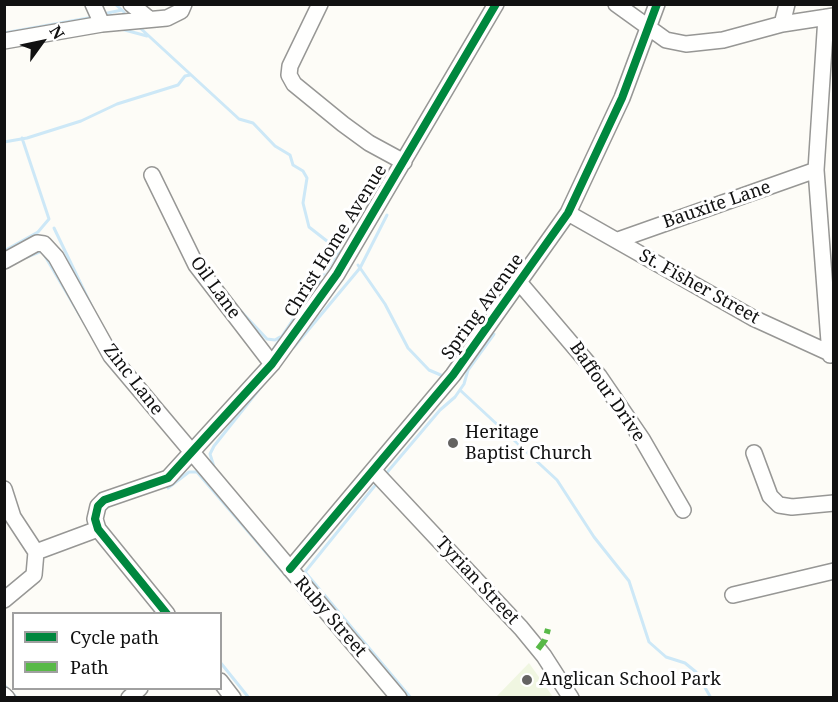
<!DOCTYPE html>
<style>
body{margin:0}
#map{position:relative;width:838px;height:702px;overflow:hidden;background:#fdfcf7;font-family:"Noto Serif",serif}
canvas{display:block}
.frame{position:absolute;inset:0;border:6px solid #111;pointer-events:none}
.legend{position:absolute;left:12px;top:612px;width:210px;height:78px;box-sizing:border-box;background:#fff;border:2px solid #a0a0a0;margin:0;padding:8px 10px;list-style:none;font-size:18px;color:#111}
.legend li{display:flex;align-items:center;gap:12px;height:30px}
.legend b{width:30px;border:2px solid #a0a0a0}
.north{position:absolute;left:12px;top:12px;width:60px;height:60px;-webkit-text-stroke:4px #fff;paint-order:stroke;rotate:57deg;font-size:16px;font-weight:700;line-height:24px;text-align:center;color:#111}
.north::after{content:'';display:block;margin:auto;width:21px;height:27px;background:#111;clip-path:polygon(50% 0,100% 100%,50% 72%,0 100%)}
</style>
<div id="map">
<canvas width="838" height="702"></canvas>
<div class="frame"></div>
<ul class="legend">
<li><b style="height:8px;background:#00873e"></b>Cycle path</li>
<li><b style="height:8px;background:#58b947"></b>Path</li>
</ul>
<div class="north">N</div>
</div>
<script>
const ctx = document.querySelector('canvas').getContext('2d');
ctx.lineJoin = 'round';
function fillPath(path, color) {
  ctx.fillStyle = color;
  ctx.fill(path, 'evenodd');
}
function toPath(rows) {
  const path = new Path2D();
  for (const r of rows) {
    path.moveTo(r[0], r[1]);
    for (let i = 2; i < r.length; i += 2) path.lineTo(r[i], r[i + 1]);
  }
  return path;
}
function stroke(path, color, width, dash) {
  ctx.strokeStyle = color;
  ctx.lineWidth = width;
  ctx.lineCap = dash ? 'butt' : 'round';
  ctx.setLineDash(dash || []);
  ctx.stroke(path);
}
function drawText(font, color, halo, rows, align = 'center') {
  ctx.font = font + ' "Noto Serif",serif';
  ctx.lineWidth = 6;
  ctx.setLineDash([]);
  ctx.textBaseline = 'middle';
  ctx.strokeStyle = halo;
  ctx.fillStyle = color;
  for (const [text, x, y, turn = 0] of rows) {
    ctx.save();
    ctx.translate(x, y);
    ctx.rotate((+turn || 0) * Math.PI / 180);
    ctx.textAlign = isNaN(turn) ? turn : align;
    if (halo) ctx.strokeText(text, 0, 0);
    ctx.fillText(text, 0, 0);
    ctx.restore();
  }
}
fillPath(toPath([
 [529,663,553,697,496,697]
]), '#f0f6e1');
stroke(toPath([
 [115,4,124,12],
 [103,14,122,10],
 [138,26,239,119,253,123,275,146,290,155,293,165,303,171,307,178,303,203,309,227,341,252],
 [121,29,147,36],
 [4,33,94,17],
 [4,142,27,138,81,121,117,104,178,85,185,76,190,75],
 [54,228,91,305],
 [4,251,38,232,49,219,22,138],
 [27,257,42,251,85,324],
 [358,265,385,304,408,348,429,370,443,376],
 [236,306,267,339,275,340,280,337],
 [294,347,360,268,387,215],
 [270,354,339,251],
 [108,363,114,371],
 [460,390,557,480,594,537,629,581,649,642,666,657,685,663,696,672,711,698],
 [214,467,210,454,214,446,261,387],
 [384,476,440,410,455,397,464,384,468,370,494,334],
 [377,483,305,572,411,698],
 [168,488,189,472,197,472,330,627],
 [220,662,249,698],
 [4,685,17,698]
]), '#cde8f7', 3);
const minor = toPath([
 [93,4,102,24],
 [131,4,148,18],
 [320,4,290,66,289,75,294,84,343,124,369,143,404,162],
 [616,4,666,40,686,44,723,40,782,24,834,16],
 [826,17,816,170,830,355],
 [782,24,787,4],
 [4,41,102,24,167,18,181,11,184,4],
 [152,175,196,265,272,364],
 [568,213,753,318,834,355],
 [618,240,816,170],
 [4,261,37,243,44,244,56,257,111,356,399,698],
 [519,282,599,376,642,439,683,510],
 [754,453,770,496,779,505,792,507,834,503],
 [374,471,521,628,544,656,571,698],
 [4,489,13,517,36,552],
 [36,552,98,529],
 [290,569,453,375,568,213,622,98,657,4],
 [733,595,834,571],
 [4,600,34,575,36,552],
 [167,614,98,529,95,519,98,506,104,500,168,478,272,364,337,274,496,4],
 [220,681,233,698],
 [4,695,7,698],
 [129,698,140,688]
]);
stroke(minor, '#979795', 18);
stroke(minor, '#fffffe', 15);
stroke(toPath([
 [538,649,545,640,548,629]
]), '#58b947', 6, [12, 6]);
stroke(toPath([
 [290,569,453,375,568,213,622,98,657,4],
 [167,614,98,529,95,519,98,506,104,500,168,478,272,364,337,274,496,4]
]), '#00873e', 8);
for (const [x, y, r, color] of [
 [453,443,6,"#646362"],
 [527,680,6,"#646362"]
]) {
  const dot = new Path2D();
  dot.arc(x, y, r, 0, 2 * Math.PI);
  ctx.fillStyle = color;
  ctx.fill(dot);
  stroke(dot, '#fff', 2);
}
drawText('18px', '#111', '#fff', [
 ["Bauxite Lane",717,205,-19],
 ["Christ Home Avenue",336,241,-58],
 ["St. Fisher Street",699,287,29],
 ["Oil Lane",215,288,54],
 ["Spring Avenue",483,307,-54],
 ["Zinc Lane",133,380,52],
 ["Baffour Drive",607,392,55],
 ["Tyrian Street",477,581,47],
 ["Ruby Street",330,617,49]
]);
drawText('18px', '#111', '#fff', [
 ["Heritage",465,433],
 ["Baptist Church",465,454],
 ["Anglican School Park",539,680]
], 'left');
</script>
